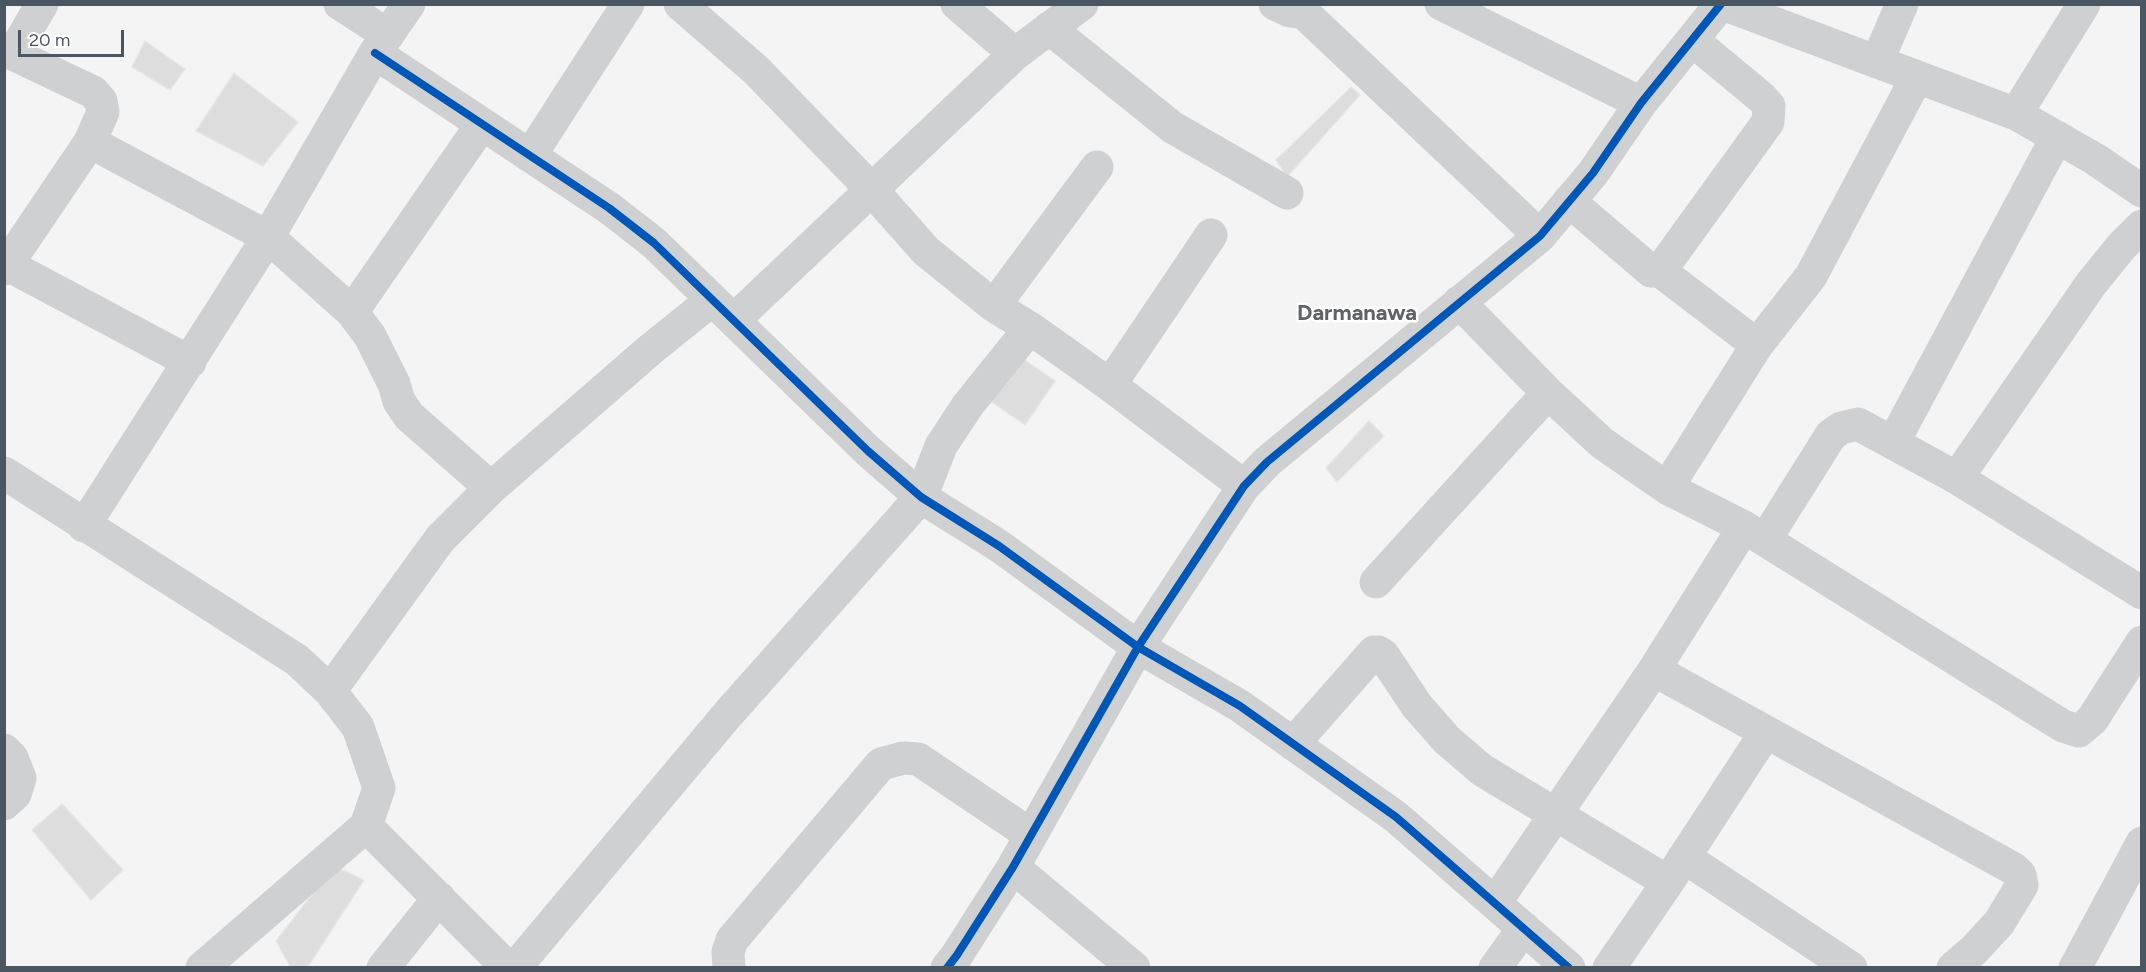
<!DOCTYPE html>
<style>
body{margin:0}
#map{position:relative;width:2146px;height:972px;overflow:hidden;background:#f4f4f4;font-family:Figtree,sans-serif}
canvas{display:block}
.frame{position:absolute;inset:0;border:6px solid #4a5661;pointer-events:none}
.scale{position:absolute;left:18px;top:30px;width:106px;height:27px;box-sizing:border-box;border:3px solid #4a5661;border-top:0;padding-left:8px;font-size:18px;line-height:21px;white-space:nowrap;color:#4a5661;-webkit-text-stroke:4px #fff;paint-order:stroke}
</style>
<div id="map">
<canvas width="2146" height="972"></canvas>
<div class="frame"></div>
<div class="scale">20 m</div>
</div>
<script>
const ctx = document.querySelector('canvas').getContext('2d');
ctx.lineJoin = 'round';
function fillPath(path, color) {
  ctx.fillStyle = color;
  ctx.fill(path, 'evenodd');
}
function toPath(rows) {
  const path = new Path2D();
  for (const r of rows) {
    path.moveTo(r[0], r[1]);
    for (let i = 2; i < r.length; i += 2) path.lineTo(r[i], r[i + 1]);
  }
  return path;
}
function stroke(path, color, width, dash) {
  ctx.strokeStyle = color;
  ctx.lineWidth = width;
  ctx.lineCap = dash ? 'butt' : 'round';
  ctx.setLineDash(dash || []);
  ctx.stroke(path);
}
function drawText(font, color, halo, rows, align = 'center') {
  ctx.font = font + ' Figtree,sans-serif';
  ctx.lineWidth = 5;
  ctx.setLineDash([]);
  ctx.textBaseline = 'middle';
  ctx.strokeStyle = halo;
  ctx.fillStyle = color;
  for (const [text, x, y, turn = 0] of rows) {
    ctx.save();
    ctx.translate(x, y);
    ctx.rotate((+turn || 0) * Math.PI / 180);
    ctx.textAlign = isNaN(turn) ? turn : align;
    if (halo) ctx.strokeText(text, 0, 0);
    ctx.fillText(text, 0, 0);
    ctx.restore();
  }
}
const building = toPath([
 [145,41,185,69,170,90,132,67,145,41],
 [234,73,298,122,263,166,196,131,234,73],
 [1351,87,1360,95,1287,177,1276,160,1351,87],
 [1016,354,1055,381,1025,425,986,398,1016,354],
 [1369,421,1384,436,1337,482,1326,468,1369,421],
 [62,804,123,870,91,900,32,830,62,804],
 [334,866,364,880,307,968,291,968,276,941,334,866]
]);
fillPath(building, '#ddddde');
stroke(building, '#e5e6e7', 1.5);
stroke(toPath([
 [340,4,388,35],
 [680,4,756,70,871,189,926,251,994,306,1030,328,1110,385,1244,486],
 [957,4,1015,54],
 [1275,4,1290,11,1304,13,1540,236],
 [1441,4,1641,103],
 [1723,4,2016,114,2095,159,2142,191],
 [1049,28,1172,127,1287,193],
 [4,50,93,92,101,101,103,112,90,142,4,269],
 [375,53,609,208,654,243,868,451,921,497,999,546,1138,647,1240,706,1396,817,1569,968],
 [13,54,42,4],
 [1877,62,1902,4],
 [2016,114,2084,4],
 [90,142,268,237,352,312,370,336,394,384,399,401,409,416,491,488],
 [530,156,628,4],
 [1569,201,1651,271,1660,271,1757,345],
 [4,263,190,362],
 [1660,271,1768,122,1769,106,1762,98,1692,40],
 [1459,302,1548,393,1602,443,1667,488,1744,527,2063,726,2079,731,2092,720,2142,642],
 [994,306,1097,167],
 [352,312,482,124],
 [734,320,1015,54,1082,4],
 [1110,385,1211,235],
 [1893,443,2057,137],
 [4,473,297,660,330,691,358,727,379,788,366,826,202,968],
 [1957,478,2091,284,2121,247,2142,226],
 [1667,488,1757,345,1811,276,1917,77],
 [84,526,268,237,375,53,409,4],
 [1765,540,1831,435,1841,428,1858,424,1957,478,2142,593],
 [1376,582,1548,393],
 [1654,670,2014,869,2020,875,2022,885,1999,923,1974,950,1953,968],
 [330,691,440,539,491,488,651,349,712,300],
 [1293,744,1374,652,1378,652,1383,655,1417,706,1447,740,1482,770,1668,882],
 [4,750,12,758,20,778,15,794,4,804],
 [366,826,508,968],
 [1684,857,1851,968],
 [1013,867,1134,968],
 [1495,903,1654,670,1744,527],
 [383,968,439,898],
 [515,968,728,714,921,497,941,446,968,405,1030,328],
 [729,968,728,952,732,940,881,764,903,758,918,759,1031,835],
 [947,968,957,955,1013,867,1138,647,1244,486,1267,462,1540,236,1593,173,1641,103,1721,4],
 [1495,968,1524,928],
 [1609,968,1668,882,1766,732],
 [2075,968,2142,843]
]), '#ced0d2', 33);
stroke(toPath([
 [375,53,609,208,654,243,868,451,921,497,999,546,1138,647,1240,706,1396,817,1569,968],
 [947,968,957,955,1013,867,1138,647,1244,486,1267,462,1540,236,1593,173,1641,103,1721,4]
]), '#0057b8', 8);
drawText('bold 22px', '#5f6368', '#fff', [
 ["Darmanawa",1357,314]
]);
</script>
